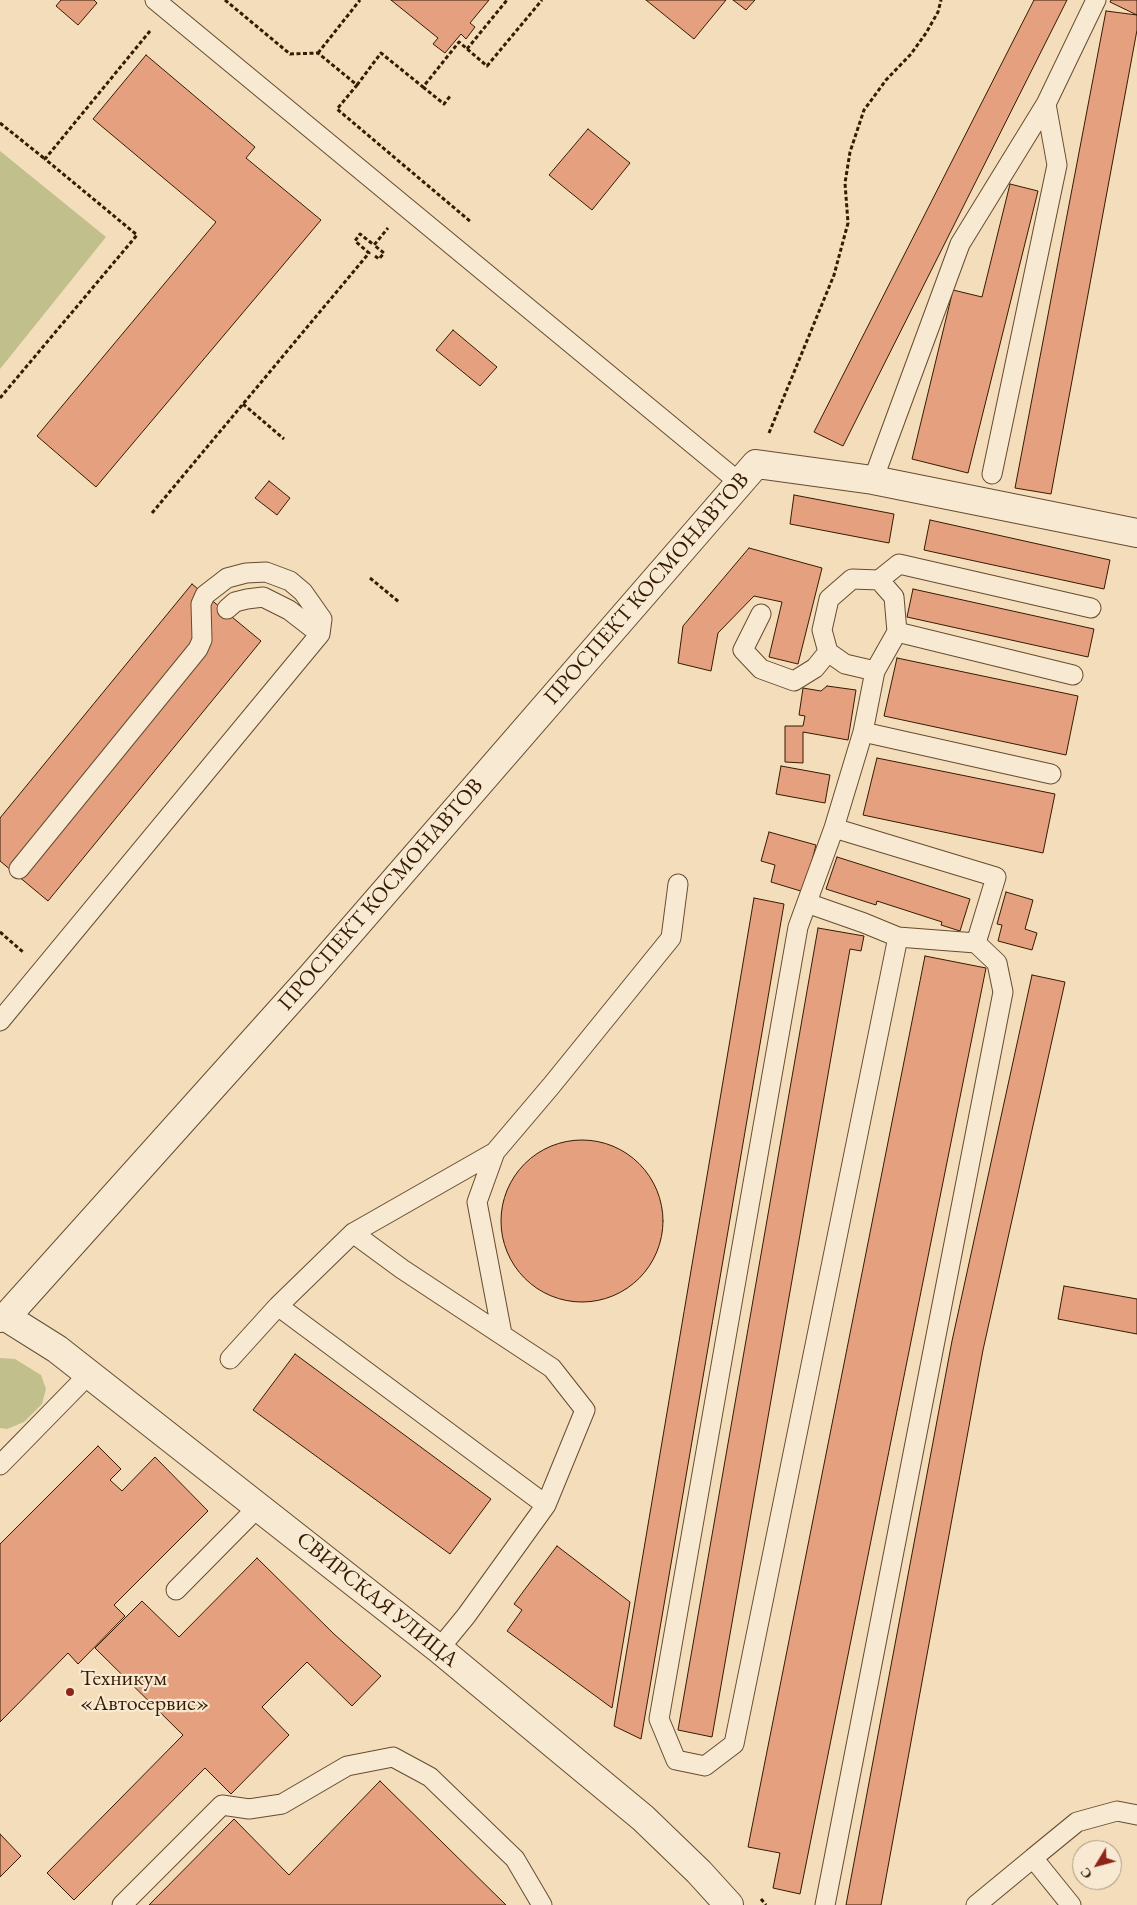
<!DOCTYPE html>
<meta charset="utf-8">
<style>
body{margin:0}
#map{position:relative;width:1137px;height:1905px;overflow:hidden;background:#f4ddba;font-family:"EB Garamond",serif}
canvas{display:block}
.north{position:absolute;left:1072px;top:1840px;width:50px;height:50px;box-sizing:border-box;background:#f8e9d2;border:1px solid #aa977e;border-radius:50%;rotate:233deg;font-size:14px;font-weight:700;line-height:20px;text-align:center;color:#361b01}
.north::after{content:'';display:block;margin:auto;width:18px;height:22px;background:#8f2418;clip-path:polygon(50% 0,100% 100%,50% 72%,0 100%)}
</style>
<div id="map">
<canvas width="1137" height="1905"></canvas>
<div class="north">С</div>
</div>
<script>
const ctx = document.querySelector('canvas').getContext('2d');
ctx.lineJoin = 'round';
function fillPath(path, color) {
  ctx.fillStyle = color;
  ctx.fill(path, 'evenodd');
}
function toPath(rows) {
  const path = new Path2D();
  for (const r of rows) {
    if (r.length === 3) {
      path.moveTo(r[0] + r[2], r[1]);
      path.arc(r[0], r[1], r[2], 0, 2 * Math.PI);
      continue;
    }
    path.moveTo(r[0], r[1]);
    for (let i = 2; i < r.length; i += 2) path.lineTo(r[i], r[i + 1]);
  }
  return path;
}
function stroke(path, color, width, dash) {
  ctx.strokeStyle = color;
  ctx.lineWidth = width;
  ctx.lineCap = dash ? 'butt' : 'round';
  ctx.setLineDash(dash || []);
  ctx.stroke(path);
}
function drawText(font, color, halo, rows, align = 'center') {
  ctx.font = font + ' "EB Garamond",serif';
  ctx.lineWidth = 4.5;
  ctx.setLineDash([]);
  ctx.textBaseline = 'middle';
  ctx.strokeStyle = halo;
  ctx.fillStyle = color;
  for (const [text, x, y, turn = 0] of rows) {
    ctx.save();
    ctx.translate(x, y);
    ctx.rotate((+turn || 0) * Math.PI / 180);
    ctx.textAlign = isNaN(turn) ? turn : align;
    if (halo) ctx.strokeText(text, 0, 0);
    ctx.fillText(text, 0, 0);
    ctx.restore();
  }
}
fillPath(toPath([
 [0,151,106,237,0,369],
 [0,1358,15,1359,41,1375,46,1389,42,1404,24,1422,7,1429,0,1428]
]), '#c1bf8c');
const building = toPath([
 [61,0,94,0,97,3,78,25,56,6,61,0],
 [391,0,489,0,470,23,475,27,466,39,461,34,445,53,433,44,438,38,391,0],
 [646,0,726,0,694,39,646,0],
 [733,0,755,0,746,10,733,0],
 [1034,0,1067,0,843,446,814,432,1034,0],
 [1111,0,1137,0,1137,15,1110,2,1111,0],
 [1106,11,1137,15,1137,30,1051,494,1015,488,1106,11],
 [146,55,255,147,246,158,321,220,96,487,37,436,216,222,93,119,146,55],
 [588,129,630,163,592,210,549,175,588,129],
 [1010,184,1038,191,968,473,912,459,953,290,982,297,1010,184],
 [453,330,497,367,480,386,436,350,453,330],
 [269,481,290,498,277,515,255,498,269,481],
 [794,495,894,514,889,543,790,524,794,495],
 [930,520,1110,560,1104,589,924,550,930,520],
 [749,548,822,568,798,664,769,657,782,602,754,596,718,633,711,671,678,663,683,626,749,548],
 [192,584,261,641,48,901,0,861,0,818,192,584],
 [913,589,1094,629,1088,657,907,617,913,589],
 [897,658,1078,696,1066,755,884,716,897,658],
 [827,686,856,690,848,740,803,732,803,763,785,762,785,726,803,726,805,716,799,715,803,688,821,691,827,686],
 [877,758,1055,794,1043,853,863,815,877,758],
 [781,766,830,775,825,803,776,794,781,766],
 [769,832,816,845,804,892,771,882,775,865,761,861,769,832],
 [837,857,970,899,960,931,941,925,942,922,877,901,876,905,826,889,837,857],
 [1006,892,1033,900,1025,929,1037,933,1032,950,998,941,1002,925,997,924,1006,892],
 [754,898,784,904,641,1739,614,1726,754,898],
 [818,928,864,936,861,951,850,949,712,1737,678,1730,818,928],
 [925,956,986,968,800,1894,773,1888,780,1853,748,1847,925,956],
 [1032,975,1065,982,983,1350,881,1905,846,1905,952,1341,1032,975],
 [582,1221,81],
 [1064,1286,1137,1299,1137,1334,1058,1319,1064,1286],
 [295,1354,491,1499,450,1554,253,1410,295,1354],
 [98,1446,121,1469,110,1480,122,1491,155,1457,208,1511,114,1605,125,1616,78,1664,68,1653,0,1722,0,1544,98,1446],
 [557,1546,630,1602,612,1708,507,1631,522,1610,514,1604,557,1546],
 [257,1558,334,1634,381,1676,352,1706,307,1662,262,1707,289,1735,231,1794,205,1768,74,1900,47,1873,183,1735,95,1648,142,1601,179,1637,257,1558],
 [380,1781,506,1905,149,1905,234,1819,289,1875,380,1781],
 [0,1834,21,1856,0,1877,0,1834]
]);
fillPath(building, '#e5a17f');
stroke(building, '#361b01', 1);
const service = toPath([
 [155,0,740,483],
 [992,474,1057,165,1046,104],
 [873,480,960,244,1046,104,1096,0],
 [879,580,899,564,1091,608],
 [227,609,235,602,247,599,263,597,289,610,320,634],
 [761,614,743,650,761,669,794,681,815,668,828,652],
 [897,632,1073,675],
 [863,732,1051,774],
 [834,828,996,877,976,943],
 [807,903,864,923,898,937],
 [0,1021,320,634,322,619,303,592,290,581,266,572,246,573,227,578,205,595,201,604,202,640,198,649,19,869],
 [353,1233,402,1269,552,1368,585,1410,546,1505],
 [278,1306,546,1505,466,1616,439,1649],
 [502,1334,477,1202,495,1152,551,1086,671,938,678,884],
 [230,1359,278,1306,353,1233,495,1152],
 [0,1465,89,1374],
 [176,1590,259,1506],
 [1033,1858,1077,1822,1117,1811,1137,1815],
 [122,1905,222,1805,249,1809,282,1804,347,1766,393,1757,430,1777,515,1859,542,1905],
 [825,1905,1003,992,997,963,976,943,898,937,734,1744,705,1766,676,1760,659,1719,798,927,834,828,863,732,875,671,897,632,894,597,879,580,852,579,829,599,822,630,828,652,845,664,875,671],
 [976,1905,1033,1858,1071,1905]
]);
const minor = toPath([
 [6,1317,57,1349,439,1649,643,1818,699,1872,729,1905],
 [0,1318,6,1317,311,977,756,464,873,480,1137,533]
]);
stroke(service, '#664c2f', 21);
stroke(minor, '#664c2f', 30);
stroke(toPath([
 [225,0,290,54,318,53,357,85,337,109,471,222],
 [467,49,507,0],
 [318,53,360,0],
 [357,85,381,53,423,87,459,42,487,66,542,0],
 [423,87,444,104,451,95],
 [0,123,45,159],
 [375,256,379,259,384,253,374,245,388,228],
 [0,398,137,235,45,159,150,31],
 [243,404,284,439],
 [769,433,834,275,848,223,845,183,850,152,864,110,886,80,911,54,926,33,938,12,941,0],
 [152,513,369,253,355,241,360,234,374,245],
 [370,578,399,602],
 [0,932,23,952],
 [761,1899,766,1905]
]), '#361b01', 3, [4, 2.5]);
stroke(service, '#f8e9d2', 19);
stroke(minor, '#f8e9d2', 28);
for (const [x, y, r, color] of [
 [70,1692,5,"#8f2418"]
]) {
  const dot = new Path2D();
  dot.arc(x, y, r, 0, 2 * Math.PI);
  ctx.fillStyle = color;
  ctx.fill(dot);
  stroke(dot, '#f8e9d2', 2);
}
drawText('22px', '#361b01', '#f8e9d2', [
 ["ПРОСПЕКТ КОСМОНАВТОВ",647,589,-49],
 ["ПРОСПЕКТ КОСМОНАВТОВ",381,895,-49],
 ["СВИРСКАЯ УЛИЦА",377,1600,39]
]);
drawText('22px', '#361b01', '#f8e9d2', [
 ["Техникум",80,1679],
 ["«Автосервис»",80,1704]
], 'left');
</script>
